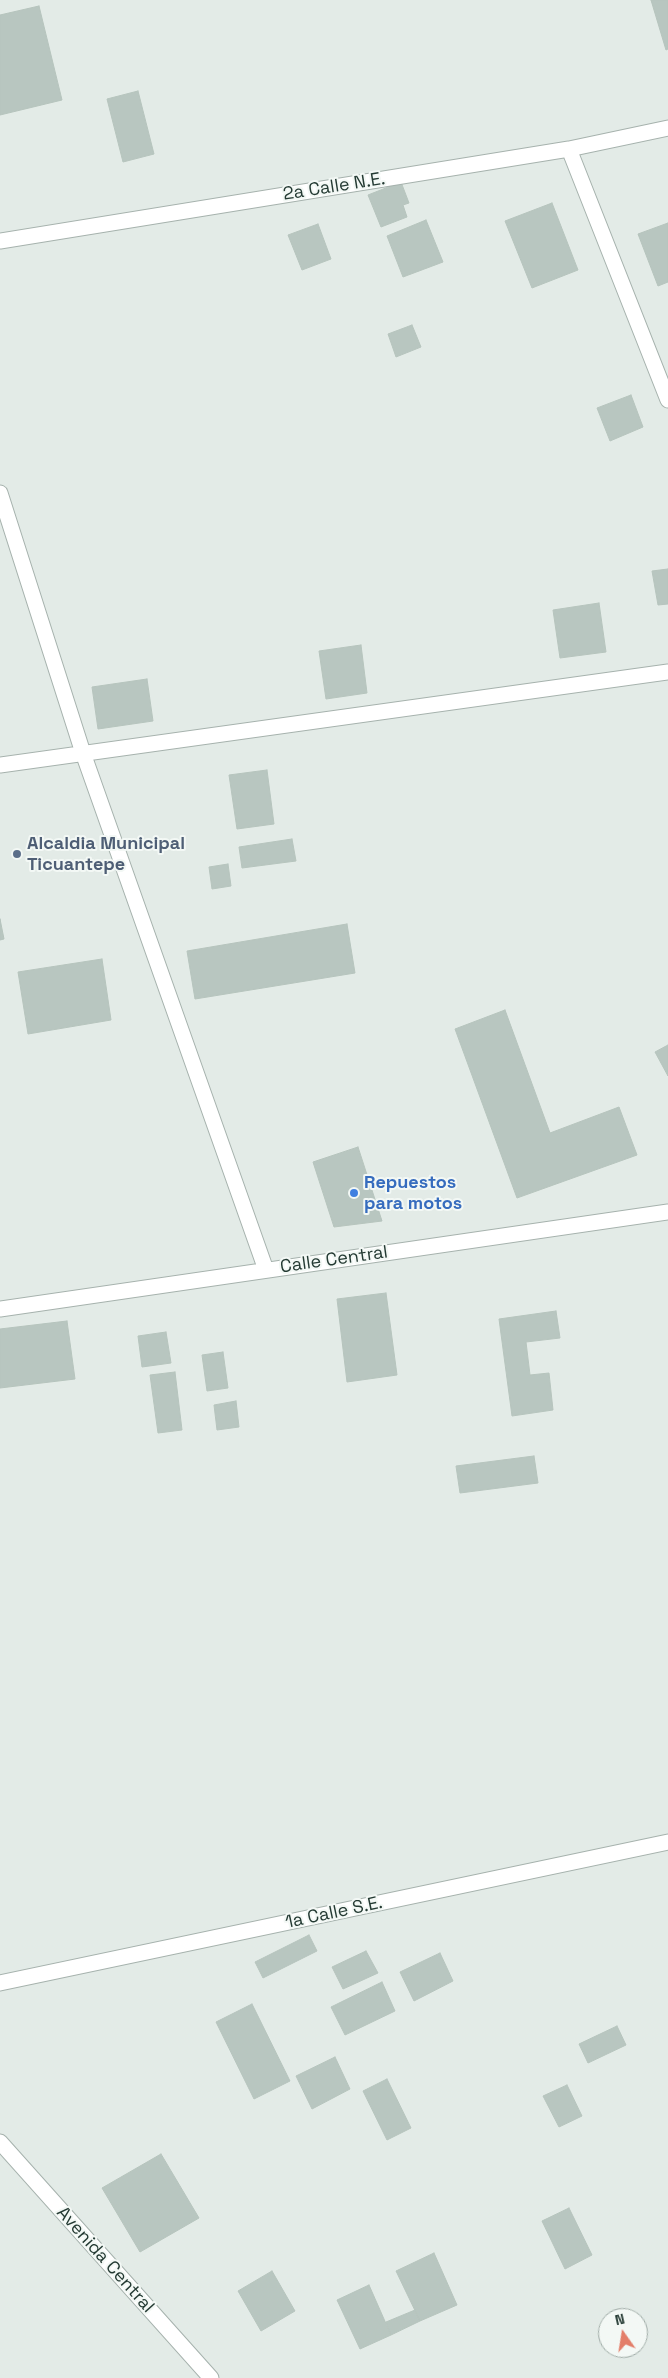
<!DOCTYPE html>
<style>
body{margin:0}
#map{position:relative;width:668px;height:2378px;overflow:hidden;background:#e3ebe7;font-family:"Space Grotesk",sans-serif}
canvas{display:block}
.north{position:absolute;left:598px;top:2308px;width:50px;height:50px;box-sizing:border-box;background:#f3f8f5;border:1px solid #a0aca7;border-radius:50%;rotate:347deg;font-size:14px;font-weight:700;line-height:20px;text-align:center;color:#243a33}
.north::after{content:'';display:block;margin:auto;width:18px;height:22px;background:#e37e69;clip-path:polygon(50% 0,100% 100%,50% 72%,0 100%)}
</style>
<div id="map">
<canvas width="668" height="2378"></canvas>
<div class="north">N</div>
</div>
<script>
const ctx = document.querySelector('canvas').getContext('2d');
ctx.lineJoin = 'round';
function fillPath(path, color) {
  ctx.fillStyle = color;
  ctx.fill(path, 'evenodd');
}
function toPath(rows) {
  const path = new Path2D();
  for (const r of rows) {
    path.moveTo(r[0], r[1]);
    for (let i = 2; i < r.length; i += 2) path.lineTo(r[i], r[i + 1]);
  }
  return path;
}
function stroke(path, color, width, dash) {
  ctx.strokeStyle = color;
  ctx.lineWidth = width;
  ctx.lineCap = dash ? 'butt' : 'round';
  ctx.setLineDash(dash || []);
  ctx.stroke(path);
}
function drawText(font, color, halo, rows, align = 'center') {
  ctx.font = font + ' "Space Grotesk",sans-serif';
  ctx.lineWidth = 4;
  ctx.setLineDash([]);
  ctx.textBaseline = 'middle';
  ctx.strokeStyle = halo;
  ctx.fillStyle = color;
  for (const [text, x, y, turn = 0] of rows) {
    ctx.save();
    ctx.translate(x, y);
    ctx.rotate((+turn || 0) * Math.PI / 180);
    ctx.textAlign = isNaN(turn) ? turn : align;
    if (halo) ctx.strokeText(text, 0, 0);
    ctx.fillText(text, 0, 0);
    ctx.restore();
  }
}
const building = toPath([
 [651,0,668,0,668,49,666,50,651,0],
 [39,6,62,100,0,115,0,15,39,6],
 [138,91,154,154,123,162,107,99,138,91],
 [401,182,409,203,403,205,407,217,381,227,368,195,401,182],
 [552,203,578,270,532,288,505,221,552,203],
 [426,220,443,262,403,277,387,236,426,220],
 [668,223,668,282,658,286,638,234,668,223],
 [318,224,331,259,302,270,288,235,318,224],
 [412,325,421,347,396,357,388,334,412,325],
 [631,395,643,427,610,441,597,408,631,395],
 [668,569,668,604,658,605,652,571,668,569],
 [599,603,606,652,560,658,553,610,599,603],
 [361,645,367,693,326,699,319,651,361,645],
 [147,679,153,721,98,729,92,687,147,679],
 [267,770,274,824,237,829,229,775,267,770],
 [292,839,296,861,242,868,239,847,292,839],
 [228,864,231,886,212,889,209,867,228,864],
 [0,919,4,939,0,940,0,919],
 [347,924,355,973,195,999,187,951,347,924],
 [102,959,111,1020,28,1034,18,972,102,959],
 [505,1010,550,1133,619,1107,637,1155,517,1198,455,1029,505,1010],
 [668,1045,668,1076,655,1052,668,1045],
 [358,1147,382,1221,334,1227,313,1162,358,1147],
 [386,1293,397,1375,347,1382,337,1299,386,1293],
 [556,1311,560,1338,526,1342,530,1375,549,1373,553,1410,512,1416,499,1319,556,1311],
 [67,1321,75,1379,0,1388,0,1329,67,1321],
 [166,1332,171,1363,142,1367,138,1336,166,1332],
 [223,1352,228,1388,207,1391,202,1355,223,1352],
 [175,1372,182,1430,158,1433,150,1375,175,1372],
 [236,1401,239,1427,217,1430,214,1405,236,1401],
 [534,1456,538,1483,460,1493,456,1466,534,1456],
 [309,1935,317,1951,263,1978,255,1962,309,1935],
 [366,1951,378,1973,343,1989,332,1967,366,1951],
 [440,1953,453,1981,414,2001,400,1972,440,1953],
 [382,1982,395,2011,345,2035,331,2007,382,1982],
 [252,2004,290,2081,254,2099,216,2022,252,2004],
 [617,2026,626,2045,588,2063,579,2044,617,2026],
 [335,2057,350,2089,312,2109,296,2076,335,2057],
 [387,2079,411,2128,387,2140,363,2091,387,2079],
 [567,2085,582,2116,559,2127,543,2096,567,2085],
 [161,2154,199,2218,140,2252,102,2188,161,2154],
 [569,2208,592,2255,565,2269,542,2221,569,2208],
 [434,2253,457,2305,420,2321,396,2271,434,2253],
 [272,2271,295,2311,261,2331,238,2291,272,2271],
 [369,2285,391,2335,360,2349,337,2300,369,2285],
 [415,2310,420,2321,391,2335,386,2322,415,2310]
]);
fillPath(building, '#b8c6c0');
stroke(building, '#b6c4bd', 1);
const street = toPath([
 [569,149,668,400],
 [0,241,569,149,668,128],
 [0,493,83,753,266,1270],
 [0,765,668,672],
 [0,1309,668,1212],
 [0,1983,668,1842],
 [0,2142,211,2378]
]);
stroke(street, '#a6b2ad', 17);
stroke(street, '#fff', 15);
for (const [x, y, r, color] of [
 [17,854,5,"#5c6f8a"],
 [354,1193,5,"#3f7fe0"]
]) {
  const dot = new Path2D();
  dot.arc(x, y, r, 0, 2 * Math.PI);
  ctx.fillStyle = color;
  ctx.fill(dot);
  stroke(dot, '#f3f8f5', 2);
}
drawText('18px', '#243a33', '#f3f8f5', [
 ["2a Calle N.E.",334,187,-9],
 ["Calle Central",334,1260,-8],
 ["1a Calle S.E.",334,1913,-12],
 ["Avenida Central",105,2260,48]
]);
drawText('bold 18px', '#4e5e75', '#f3f8f5', [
 ["Alcaldia Municipal",27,844],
 ["Ticuantepe",27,865]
], 'left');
drawText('bold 18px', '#366cbe', '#f3f8f5', [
 ["Repuestos",364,1183],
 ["para motos",364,1204]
], 'left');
</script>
